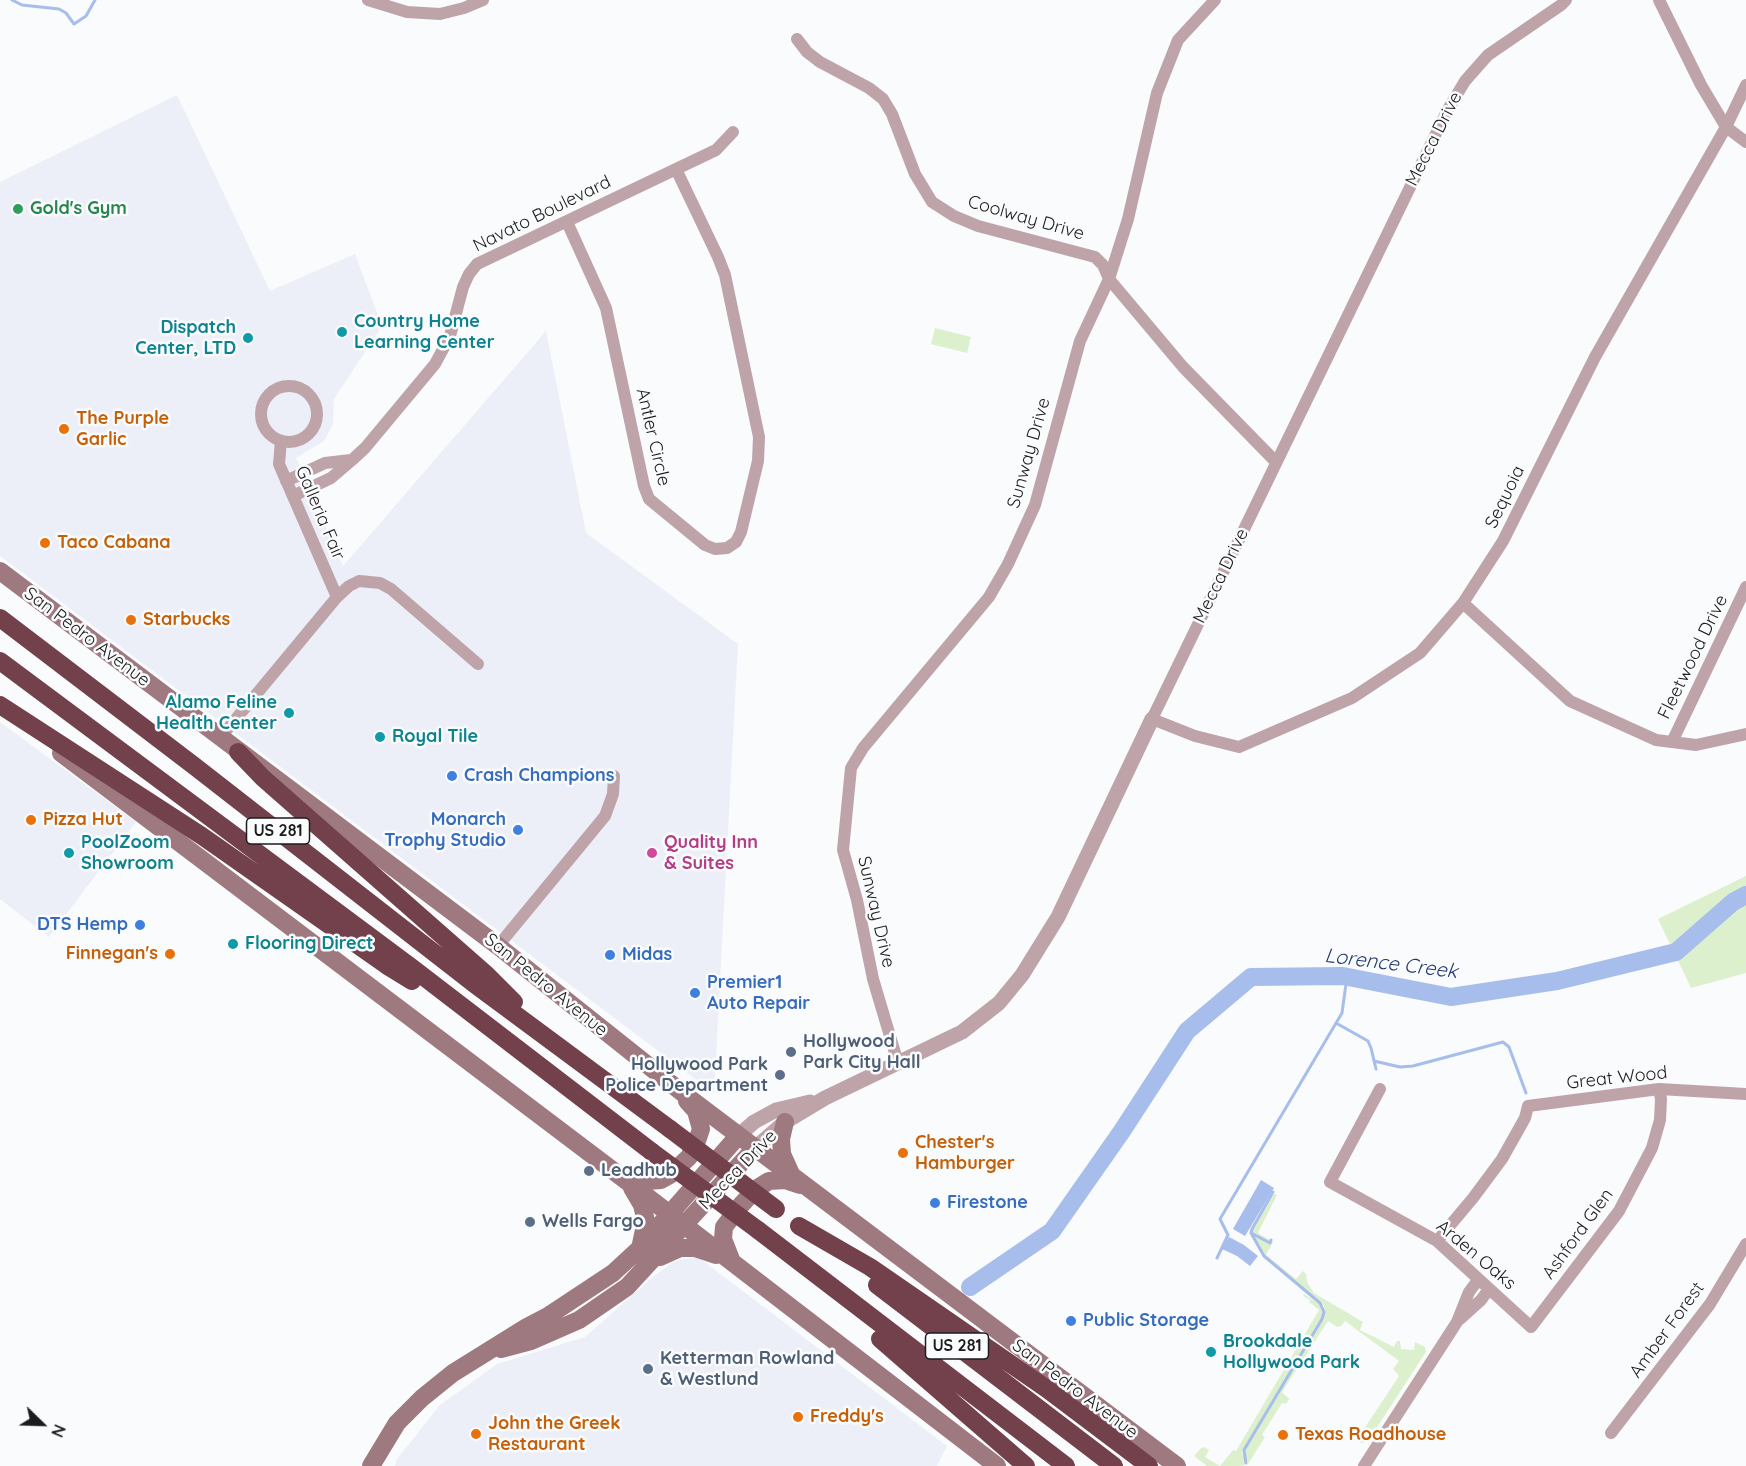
<!DOCTYPE html>
<style>
body{margin:0}
#map{position:relative;width:1746px;height:1466px;overflow:hidden;background:#fafbfc;font-family:Quicksand,sans-serif}
canvas{display:block}
.north{position:absolute;left:12px;top:1394px;width:60px;height:60px;-webkit-text-stroke:4px #fafbfc;paint-order:stroke;rotate:113deg;font-size:16px;font-weight:700;line-height:24px;text-align:center;color:#1c1c1c}
.north::after{content:'';display:block;margin:auto;width:21px;height:27px;background:#1c1c1c;clip-path:polygon(50% 0,100% 100%,50% 72%,0 100%)}
</style>
<div id="map">
<canvas width="1746" height="1466"></canvas>
<div class="north">N</div>
</div>
<script>
const ctx = document.querySelector('canvas').getContext('2d');
ctx.lineJoin = 'round';
function fillPath(path, color) {
  ctx.fillStyle = color;
  ctx.fill(path, 'evenodd');
}
function toPath(rows) {
  const path = new Path2D();
  for (const r of rows) {
    if (r.length === 3) {
      path.moveTo(r[0] + r[2], r[1]);
      path.arc(r[0], r[1], r[2], 0, 2 * Math.PI);
      continue;
    }
    path.moveTo(r[0], r[1]);
    for (let i = 2; i < r.length; i += 2) path.lineTo(r[i], r[i + 1]);
  }
  return path;
}
function stroke(path, color, width, dash) {
  ctx.strokeStyle = color;
  ctx.lineWidth = width;
  ctx.lineCap = dash ? 'butt' : 'round';
  ctx.setLineDash(dash || []);
  ctx.stroke(path);
}
function drawText(font, color, halo, rows, align = 'center') {
  ctx.font = font + ' Quicksand,sans-serif';
  ctx.lineWidth = 5;
  ctx.setLineDash([]);
  ctx.textBaseline = 'middle';
  ctx.strokeStyle = halo;
  ctx.fillStyle = color;
  for (const [text, x, y, turn = 0] of rows) {
    ctx.save();
    ctx.translate(x, y);
    ctx.rotate((+turn || 0) * Math.PI / 180);
    ctx.textAlign = isNaN(turn) ? turn : align;
    if (halo) ctx.strokeText(text, 0, 0);
    ctx.fillText(text, 0, 0);
    ctx.restore();
  }
}
fillPath(toPath([
 [177,95,270,291,355,254,382,326,334,399,333,424,324,441,296,458,343,566,546,331,586,533,738,644,714,1093,0,556,0,182],
 [0,722,136,822,49,937,0,899],
 [698,1257,947,1446,937,1466,395,1466,397,1459,440,1405,497,1364,585,1337,654,1276,675,1261]
]), '#edeff8');
fillPath(toPath([
 [935,328,971,337,967,353,931,344],
 [1746,876,1746,973,1691,988,1658,919],
 [1274,1194,1277,1195,1258,1233,1273,1242,1266,1255,1296,1279,1303,1271,1306,1274,1307,1282,1314,1293,1363,1322,1360,1330,1394,1347,1397,1341,1400,1341,1401,1349,1414,1350,1415,1342,1425,1347,1426,1352,1368,1441,1362,1443,1358,1442,1354,1439,1353,1431,1355,1428,1362,1432,1399,1376,1393,1369,1399,1361,1345,1321,1341,1326,1337,1327,1328,1321,1282,1392,1289,1399,1286,1404,1282,1403,1262,1435,1265,1437,1248,1464,1245,1451,1325,1312,1324,1306,1321,1302,1264,1255,1252,1234,1252,1229],
 [1304,1294,1322,1306,1322,1316,1242,1452,1246,1463,1243,1466,1207,1466,1194,1456,1201,1448,1204,1447,1209,1450,1205,1457,1220,1466,1233,1450,1236,1451,1319,1310,1309,1302,1310,1300,1303,1296]
]), '#ddf0ce');
fillPath(toPath([
 [1261,1180,1274,1188,1245,1236,1233,1229],
 [1229,1237,1244,1245,1258,1256,1250,1266,1237,1256,1222,1249]
]), '#a7bdeb');
stroke(toPath([
 [12,0,22,5,59,9,66,13,74,24,86,16,95,0],
 [1336,1023,1368,1041,1371,1048,1376,1069],
 [1374,1061,1400,1067,1413,1066,1503,1042,1509,1047,1526,1093],
 [1253,1234,1270,1243,1271,1240],
 [1217,1258,1228,1235,1220,1219,1342,1013,1346,984,1343,976],
 [1246,1463,1244,1450,1322,1319,1324,1312,1320,1303,1264,1256,1251,1233,1252,1229,1273,1192]
]), '#a7bdeb', 3);
stroke(toPath([
 [970,1287,1052,1231,1122,1131,1187,1031,1251,977,1343,976,1451,997,1557,981,1676,952,1733,902,1746,895]
]), '#a7bdeb', 18);
stroke(toPath([
 [368,0,407,12,440,14,464,8,483,0],
 [1566,0,1561,5,1488,55,1465,81,1447,111,1152,719,1195,736,1239,747,1352,698,1420,653,1463,603,1503,541,1595,357,1726,127,1746,85],
 [1659,0,1701,85,1726,127,1746,142],
 [797,39,807,52,820,62,869,88,883,99,892,114,915,174,932,202,954,216,978,226,1095,257,1103,265,1109,279,1183,367,1276,462],
 [567,222,606,308,644,486,649,499,705,545,715,549,727,548,736,542,741,532,758,461,759,437,725,275,718,257,676,169],
 [289,414,28],
 [281,441,279,464,337,597],
 [286,481,325,463,351,460],
 [293,496,331,478,352,460,365,448,435,364,450,336,463,287,469,274,477,264,716,150,733,132],
 [1463,603,1570,701,1656,740,1696,745,1746,734],
 [220,738,337,597,349,586,359,581,380,583,391,589,478,664],
 [1672,742,1746,587],
 [498,946,605,816,613,794,614,776],
 [898,1063,873,979,857,900,843,850,851,768,863,748,989,597,1008,564,1035,505,1080,341,1109,279,1128,219,1157,93,1178,40,1215,0],
 [1380,1089,1330,1182,1437,1241,1531,1327,1619,1211,1652,1148,1660,1120,1661,1099,1659,1089],
 [1437,1241,1473,1198,1502,1159,1525,1118,1528,1106,1659,1089,1746,1094],
 [1460,1319,1481,1300,1489,1289],
 [1611,1433,1710,1304,1746,1244],
 [1364,1466,1457,1322,1469,1292,1478,1280]
]), '#bea3a8', 12);
stroke(toPath([
 [738,1136,754,1122,776,1110,810,1102],
 [755,1148,785,1122,825,1098,962,1032,999,1003,1022,975,1058,917,1152,719]
]), '#bea3a8', 15);
stroke(toPath([
 [0,571,498,946,689,1098,1177,1466],
 [61,753,628,1182,997,1466],
 [785,1122,781,1139,782,1154,791,1174],
 [626,1177,647,1181,661,1180,670,1175,689,1157,697,1141,701,1129,696,1111,687,1101],
 [632,1188,642,1205,646,1221,641,1244],
 [660,1257,680,1248,695,1248,716,1255],
 [732,1262,723,1239,724,1227,741,1205,756,1189,769,1181,785,1180,800,1185],
 [501,1349,531,1341,579,1320,627,1287,755,1148],
 [371,1466,397,1423,422,1398,453,1373,527,1327,548,1316,613,1273,639,1249,738,1136]
]), '#9e7980', 18);
stroke(toPath([
 [0,618,193,765,473,983,670,1129],
 [0,661,411,967,652,1152],
 [0,705,202,836,386,965,412,981],
 [238,752,263,778,487,975,514,1002],
 [799,1226,870,1267,1047,1389,1149,1466],
 [758,1230,1066,1466],
 [877,1285,1114,1466],
 [880,1339,1026,1466]
]), '#73414c', 18);
stroke(toPath([
 [670,1129,776,1209],
 [652,1152,758,1230]
]), '#73414c', 18);
for (const [x, y, r, color] of [
 [18,209,6,"#2e9e5b"],
 [342,332,6,"#0f9aa8"],
 [248,338,6,"#0f9aa8"],
 [64,429,6,"#e8710a"],
 [45,543,6,"#e8710a"],
 [131,620,6,"#e8710a"],
 [289,713,6,"#0f9aa8"],
 [380,737,6,"#0f9aa8"],
 [452,776,6,"#3f7fe0"],
 [31,820,6,"#e8710a"],
 [518,830,6,"#3f7fe0"],
 [69,853,6,"#0f9aa8"],
 [652,853,6,"#d1479c"],
 [140,925,6,"#3f7fe0"],
 [233,944,6,"#0f9aa8"],
 [170,954,6,"#e8710a"],
 [610,955,6,"#3f7fe0"],
 [695,993,6,"#3f7fe0"],
 [791,1052,6,"#5c6f8a"],
 [780,1075,6,"#5c6f8a"],
 [903,1153,6,"#e8710a"],
 [589,1171,6,"#5c6f8a"],
 [935,1203,6,"#3f7fe0"],
 [530,1222,6,"#5c6f8a"],
 [1071,1321,6,"#3f7fe0"],
 [1211,1352,6,"#0f9aa8"],
 [648,1369,6,"#5c6f8a"],
 [798,1417,6,"#e8710a"],
 [476,1434,6,"#e8710a"],
 [1283,1435,6,"#e8710a"]
]) {
  const dot = new Path2D();
  dot.arc(x, y, r, 0, 2 * Math.PI);
  ctx.fillStyle = color;
  ctx.fill(dot);
  stroke(dot, '#fafbfc', 2);
}
for (const [x, y, w] of [
 [278,831,63],
 [957,1346,63]
]) {
  const box = new Path2D();
  box.roundRect(x - w / 2, y - 13, w, 26, 4.5);
  ctx.fillStyle = '#fafbfc';
  ctx.fill(box);
  stroke(box, '#1c1c1c', 1.5);
}
drawText('bold 16px', '#1c1c1c', null, [
 ["US 281",278,831],
 ["US 281",957,1346]
]);
drawText('18px', '#1c1c1c', '#fafbfc', [
 ["Mecca Drive",1434,139,-63],
 ["Navato Boulevard",542,214,-26],
 ["Coolway Drive",1026,218,16],
 ["Antler Circle",653,437,77],
 ["Sunway Drive",1029,453,-74],
 ["Sequoia",1505,497,-64],
 ["Galleria Fair",320,513,67],
 ["Mecca Drive",1221,576,-64],
 ["San Pedro Avenue",87,637,37],
 ["Fleetwood Drive",1693,657,-64],
 ["Sunway Drive",876,912,77],
 ["San Pedro Avenue",546,985,39],
 ["Great Wood",1617,1078,-6],
 ["Mecca Drive",738,1170,-46],
 ["Ashford Glen",1578,1234,-54],
 ["Arden Oaks",1476,1255,40],
 ["Amber Forest",1667,1330,-54],
 ["San Pedro Avenue",1075,1389,37]
]);
drawText('bold 18px', '#27864d', '#fafbfc', [
 ["Gold's Gym",30,209]
], 'left');
drawText('bold 18px', '#0d838f', '#fafbfc', [
 ["Country Home",354,322],
 ["Learning Center",354,343],
 ["Dispatch",236,328,"right"],
 ["Center, LTD",236,349,"right"],
 ["Alamo Feline",277,703,"right"],
 ["Health Center",277,724,"right"],
 ["Royal Tile",392,737],
 ["PoolZoom",81,843],
 ["Showroom",81,864],
 ["Flooring Direct",245,944],
 ["Brookdale",1223,1342],
 ["Hollywood Park",1223,1363]
], 'left');
drawText('bold 18px', '#c56008', '#fafbfc', [
 ["The Purple",76,419],
 ["Garlic",76,440],
 ["Taco Cabana",57,543],
 ["Starbucks",143,620],
 ["Pizza Hut",43,820],
 ["Finnegan's",158,954,"right"],
 ["Chester's",915,1143],
 ["Hamburger",915,1164],
 ["Freddy's",810,1417],
 ["John the Greek",488,1424],
 ["Restaurant",488,1445],
 ["Texas Roadhouse",1295,1435]
], 'left');
drawText('bold 18px', '#366cbe', '#fafbfc', [
 ["Crash Champions",464,776],
 ["Monarch",506,820,"right"],
 ["Trophy Studio",506,841,"right"],
 ["DTS Hemp",128,925,"right"],
 ["Midas",622,955],
 ["Premier1",707,983],
 ["Auto Repair",707,1004],
 ["Firestone",947,1203],
 ["Public Storage",1083,1321]
], 'left');
drawText('bold 18px', '#b23c85', '#fafbfc', [
 ["Quality Inn",664,843],
 ["& Suites",664,864]
], 'left');
drawText('bold 18px', '#4e5e75', '#fafbfc', [
 ["Hollywood",803,1042],
 ["Park City Hall",803,1063],
 ["Hollywood Park",768,1065,"right"],
 ["Police Department",768,1086,"right"],
 ["Leadhub",601,1171],
 ["Wells Fargo",542,1222],
 ["Ketterman Rowland",660,1359],
 ["& Westlund",660,1380]
], 'left');
drawText('italic 20px', '#233a71', '#fafbfc', [
 ["Lorence Creek",1391,964,7]
]);
</script>
